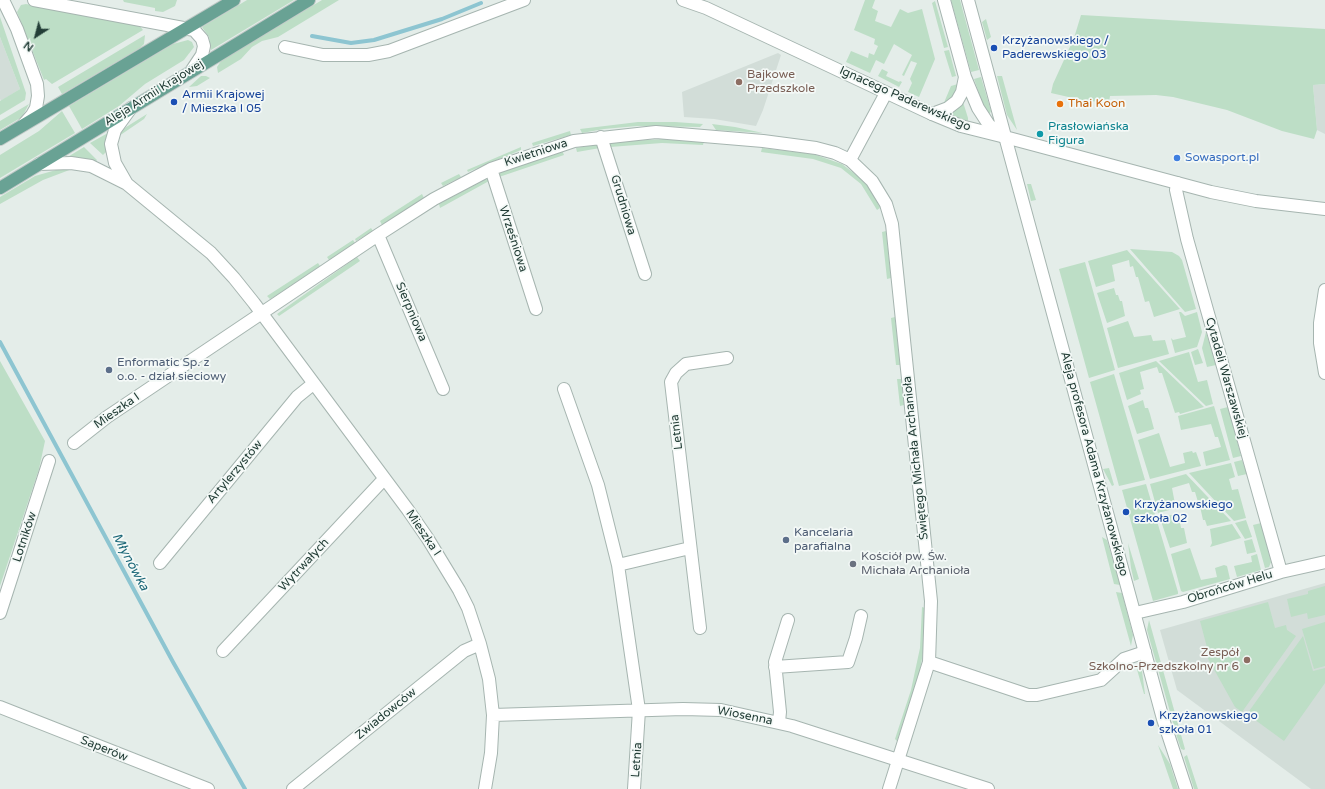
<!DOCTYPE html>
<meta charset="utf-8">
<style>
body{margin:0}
#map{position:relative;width:1325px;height:789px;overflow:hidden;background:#e4ede9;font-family:"Varela Round",sans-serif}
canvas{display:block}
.north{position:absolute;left:16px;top:16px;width:40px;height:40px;-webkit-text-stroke:3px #f4f9f7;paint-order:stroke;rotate:216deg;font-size:11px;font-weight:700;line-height:16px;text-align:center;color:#233e37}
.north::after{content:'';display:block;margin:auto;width:14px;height:18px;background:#233e37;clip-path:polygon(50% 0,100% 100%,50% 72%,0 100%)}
</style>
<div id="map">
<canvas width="1325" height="789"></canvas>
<div class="north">N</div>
</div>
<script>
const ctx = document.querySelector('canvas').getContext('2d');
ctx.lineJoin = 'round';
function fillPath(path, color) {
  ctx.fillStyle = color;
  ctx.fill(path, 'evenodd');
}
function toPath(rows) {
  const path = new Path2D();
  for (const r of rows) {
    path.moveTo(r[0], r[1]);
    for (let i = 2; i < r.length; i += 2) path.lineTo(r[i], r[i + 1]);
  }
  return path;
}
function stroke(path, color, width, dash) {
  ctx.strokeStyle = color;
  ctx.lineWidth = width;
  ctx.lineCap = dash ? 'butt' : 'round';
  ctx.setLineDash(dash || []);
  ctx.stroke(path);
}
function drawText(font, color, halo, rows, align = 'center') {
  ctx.font = font + ' "Varela Round",sans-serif';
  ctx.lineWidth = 3.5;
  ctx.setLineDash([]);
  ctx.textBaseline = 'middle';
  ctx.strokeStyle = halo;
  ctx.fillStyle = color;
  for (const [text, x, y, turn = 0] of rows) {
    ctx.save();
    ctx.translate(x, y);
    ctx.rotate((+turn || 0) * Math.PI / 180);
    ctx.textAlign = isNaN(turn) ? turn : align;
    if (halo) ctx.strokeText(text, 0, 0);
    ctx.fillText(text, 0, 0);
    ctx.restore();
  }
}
fillPath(toPath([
 [0,37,20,89,1,101,0,99],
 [778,53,781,55,763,110,756,126,714,119,684,117,682,92],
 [1325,84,1325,134,1317,130,1313,85],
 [1325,583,1325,789,1311,789,1177,690,1160,630]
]), '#d2ddd8');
fillPath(toPath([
 [123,0,177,0,175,6,163,12,155,11,155,8,124,2],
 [247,0,294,0,211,50,209,37,202,27],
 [322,0,339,0,278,37,262,41,252,47,241,59,218,73,217,67,221,61],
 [865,0,875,0,872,8,878,11,875,21,891,27,900,9,908,13,922,9,935,59,919,97,908,92,912,83,910,79,917,63,911,61,904,76,902,75,912,55,894,44,884,64,876,60,870,73,846,62,851,51,868,58,869,53,874,55,878,46,874,44,875,39,854,30],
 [951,0,960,0,979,70,971,72],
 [935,1,948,47,944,48,932,3],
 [26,4,134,24,139,25,143,30,52,84,46,79,44,80,17,12,21,5],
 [1081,15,1325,29,1325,84,1313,85,1317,130,1314,139,1282,131,1227,110,1173,97,1156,95,1110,96,1109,102,1086,101,1051,93,1053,84,1074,38],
 [0,17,26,93,25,100,0,115,0,101,20,89,0,37],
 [986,19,991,37,987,40,982,22],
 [145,35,144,44,140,48,62,94,58,87],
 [188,40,192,42,194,47,184,60,145,84,119,106,82,129,69,106,173,44],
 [949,50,956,76,952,77,944,51],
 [882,69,888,72,886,76,899,82,900,81,902,82,899,87,878,76],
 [201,76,206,76,210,78,197,86,189,87],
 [997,76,1002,76,1017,130,1007,115],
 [981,77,991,111,989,115,986,113,974,79],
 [958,84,955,95,943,105,951,86],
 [963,102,968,118,968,121,948,114],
 [29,104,22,117,0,130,0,121],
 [62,111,75,133,0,178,0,155,39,131],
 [147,114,144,119,119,136,123,129],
 [638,122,675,122,703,124,700,127,637,126,604,129,582,133,580,129],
 [712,124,735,127,763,133,716,130],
 [570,131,571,135,533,146,532,143],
 [108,133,107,151,103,155,90,143],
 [664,139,704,141,703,145,662,143,610,147,610,142],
 [598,144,600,148,577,152,576,148],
 [84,147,97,160,94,164,66,158],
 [521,147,521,150,468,172,467,170],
 [762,148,813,154,842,164,864,181,871,191,880,208,877,210,861,184,841,168,813,159,761,152],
 [562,150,564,155,499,177,500,172],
 [72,169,43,180,0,204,0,197,35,176,56,170],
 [459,174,461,177,443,186,441,183],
 [486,179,489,181,440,208,439,204],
 [1027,184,1031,184,1036,200,1031,201],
 [422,194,424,198,382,225,380,221],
 [371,228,373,231,356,241,355,239],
 [886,231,891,278,887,279,882,232],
 [353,240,355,243,329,260,327,257],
 [1130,249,1172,252,1179,256,1182,260,1196,309,1185,312],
 [1127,250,1180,309,1154,317,1149,301,1145,302,1138,277,1136,277,1133,266,1130,267,1129,260,1112,265,1115,281,1096,287,1088,261],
 [357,257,360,261,279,316,277,314],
 [1085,262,1115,370,1089,378,1059,269],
 [318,263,320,266,277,295,270,299,267,296],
 [1114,288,1116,295,1118,295,1120,301,1122,301,1125,316,1107,323,1097,293],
 [1179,312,1181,312,1185,316,1197,312,1202,332,1197,347,1175,353,1171,338,1173,340,1186,337],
 [895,317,900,365,896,365,891,318],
 [1128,321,1134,337,1151,335,1153,341,1165,340,1169,354,1118,368,1107,328],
 [1206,332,1216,365,1207,367,1202,348],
 [1198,349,1203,363,1195,365,1191,352],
 [1189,352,1198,382,1207,380,1213,404,1206,406,1159,361],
 [0,361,45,441,39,469,0,586],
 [1156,361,1204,407,1180,414,1179,412,1175,413,1162,373,1159,373,1157,367,1140,372,1144,389,1140,390,1141,394,1127,400,1119,373],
 [1114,374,1145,480,1119,486,1090,382],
 [897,379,901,379,904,405,900,406],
 [1143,400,1145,408,1148,408,1150,414,1154,429,1137,434,1128,406],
 [1214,406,1230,460,1206,466,1203,452,1221,447,1218,437,1215,437,1211,424,1181,430,1178,416],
 [1228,407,1241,456,1233,458,1220,409],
 [1159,433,1170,467,1185,463,1183,453,1192,451,1193,453,1196,452,1201,466,1150,479,1138,440],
 [1242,460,1247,474,1238,476,1234,462],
 [1231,463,1235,477,1229,479,1232,490,1238,489,1246,518,1234,521,1189,473],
 [1109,468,1114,485,1112,486,1103,469],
 [1186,474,1204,493,1231,521,1207,526,1205,520,1203,520,1199,502,1198,502,1195,492,1192,492,1189,483,1172,488,1175,504,1172,505,1173,509,1158,513,1150,484],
 [1146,484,1178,592,1178,594,1153,601,1122,490],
 [1175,514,1177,522,1180,522,1181,528,1184,528,1187,543,1170,548,1160,518],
 [1246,520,1252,537,1245,539,1235,523],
 [1261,523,1271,562,1269,567,1265,568,1253,525],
 [1232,524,1241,538,1210,547,1212,543,1210,529],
 [1102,537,1107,540,1120,585,1114,584],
 [1252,539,1256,552,1247,554,1244,541],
 [1128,543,1139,579,1134,581,1131,568],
 [1190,548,1201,580,1217,577,1215,568,1224,565,1227,566,1230,579,1183,592,1181,591,1171,554],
 [1257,554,1261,570,1237,577,1234,566,1252,562,1251,556],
 [1325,586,1325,615,1308,619,1307,613,1291,617,1287,599,1308,594,1308,591],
 [1116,592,1122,593,1133,635,1131,646],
 [1268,602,1275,628,1286,625,1287,630,1296,636,1242,712,1235,707,1206,655,1209,655,1200,621],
 [922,607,925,608,925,640,920,671,897,741,895,739,911,690,920,648],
 [1149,620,1185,749,1184,750,1181,749,1177,737,1147,630],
 [1325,622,1325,666,1314,669,1302,629],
 [1303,636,1313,671,1325,668,1325,683,1284,741,1247,714],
 [1136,666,1142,671,1145,694,1144,694],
 [1158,745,1170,764,1178,789,1173,789],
 [1187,755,1198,789,1194,789,1184,757]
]), '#bddec6');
stroke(toPath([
 [312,36,351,43,374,40,442,19,481,3],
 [0,342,173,662,245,789]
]), '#8dc5d1', 4);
const minor = toPath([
 [683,0,706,8,932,114,961,126,1005,137],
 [285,47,323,55,368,55,389,51,524,0],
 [601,137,645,274],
 [850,160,886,93],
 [39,164,71,163,91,166,127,184,211,253,234,278,254,303,408,510,428,539,459,590,468,608,480,644,489,679,493,715,491,753,485,789],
 [491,169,536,309],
 [1177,183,1176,190,1187,239,1281,572],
 [127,184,115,163,111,144,115,130,131,108],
 [378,235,443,389],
 [1325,290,1320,323,1320,343,1325,373],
 [564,389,598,485,618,565,639,710,634,789],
 [74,443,107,417,378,235,434,199,491,169,574,141,656,132,763,141,816,148,835,153,850,160,872,181,886,204,892,224,931,601,929,662,889,789],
 [160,563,297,397,313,384],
 [618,565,690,548],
 [0,613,49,461],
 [1135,613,1183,602,1281,572,1325,562],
 [700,628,671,382,676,373,686,364,727,358],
 [223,651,384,479],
 [929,662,1028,695,1037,695,1101,680,1124,659,1145,652],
 [775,667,848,662,856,638,861,616],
 [0,707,208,789],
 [493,715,683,709,721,710,792,726,988,789],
 [779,722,780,712,775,662,788,620],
 [293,789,464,651,480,644]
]);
const tertiary = toPath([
 [3,0,17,29,37,84,38,96,36,108,32,115,24,124],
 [34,0,194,30,202,39,204,46,202,55,192,70],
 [944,0,965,77,978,108,989,125,1005,137,1211,192,1256,201,1325,209],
 [968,0,1163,719,1186,789],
 [932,114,948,108,957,101,962,92,965,77]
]);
const primary = toPath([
 [0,139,234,0],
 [0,188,309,0]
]);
stroke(minor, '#a6b5b0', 14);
stroke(tertiary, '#a6b5b0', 14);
stroke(primary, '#c1c9c7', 14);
stroke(minor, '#fff', 12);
stroke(tertiary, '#fff', 12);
stroke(primary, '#69a294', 12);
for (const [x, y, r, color] of [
 [994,48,4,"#1a4fb4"],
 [739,82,4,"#8d6e63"],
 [174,102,4,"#1a4fb4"],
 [1060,104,4,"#e8710a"],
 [1040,134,4,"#0f9aa8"],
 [1177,158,4,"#3f7fe0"],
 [109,370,4,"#5c6f8a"],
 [1126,512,4,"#1a4fb4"],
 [786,540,4,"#5c6f8a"],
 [853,564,4,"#6b7280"],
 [1247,660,4,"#8d6e63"],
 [1151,723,4,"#1a4fb4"]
]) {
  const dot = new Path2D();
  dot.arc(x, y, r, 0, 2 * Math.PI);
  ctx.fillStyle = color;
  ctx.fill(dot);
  stroke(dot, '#f4f9f7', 1.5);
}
drawText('12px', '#164399', '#f4f9f7', [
 ["Krzyżanowskiego /",1002,41],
 ["Paderewskiego 03",1002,55],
 ["Armii Krajowej",182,95],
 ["/ Mieszka I 05",182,109],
 ["Krzyżanowskiego",1134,505],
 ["szkoła 02",1134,519],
 ["Krzyżanowskiego",1159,716],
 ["szkoła 01",1159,730]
], 'left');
drawText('12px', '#785e54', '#f4f9f7', [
 ["Bajkowe",747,75],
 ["Przedszkole",747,89],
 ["Zespół",1239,653,"right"],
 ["Szkolno-Przedszkolny nr 6",1239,667,"right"]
], 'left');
drawText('12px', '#233e37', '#f4f9f7', [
 ["Aleja Armii Krajowej",154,93,-32],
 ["Ignacego Paderewskiego",905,99,24],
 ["Kwietniowa",536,153,-18],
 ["Grudniowa",623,205,73],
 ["Wrześniowa",513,239,72],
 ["Sierpniowa",411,312,67],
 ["Cytadeli Warszawskiej",1226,378,74],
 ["Mieszka I",117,411,-35],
 ["Letnia",677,432,-97],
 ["Świętego Michała Archanioła",916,458,-96],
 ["Aleja profesora Adama Krzyżanowskiego",1094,464,75],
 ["Artylerzystów",235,472,-50],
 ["Mieszka I",423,533,56],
 ["Lotników",25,537,-72],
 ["Wytrwałych",304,565,-47],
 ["Obrońców Helu",1230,587,-17],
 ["Zwiadowców",386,714,-39],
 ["Wiosenna",745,716,11],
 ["Saperów",104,749,22],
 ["Letnia",637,760,-86]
]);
drawText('12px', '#c56008', '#f4f9f7', [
 ["Thai Koon",1068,104]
], 'left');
drawText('12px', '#0d838f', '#f4f9f7', [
 ["Prasłowiańska",1048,127],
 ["Figura",1048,141]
], 'left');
drawText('12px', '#366cbe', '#f4f9f7', [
 ["Sowasport.pl",1185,158]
], 'left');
drawText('12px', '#4e5e75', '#f4f9f7', [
 ["Enformatic Sp. z",117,363],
 ["o.o. - dział sieciowy",117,377],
 ["Kancelaria",794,533],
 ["parafialna",794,547]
], 'left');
drawText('12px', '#5b616d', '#f4f9f7', [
 ["Kościół pw. Św.",861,557],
 ["Michała Archanioła",861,571]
], 'left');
drawText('italic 13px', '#1e6979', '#f4f9f7', [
 ["Młynówka",130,562,62]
]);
</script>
